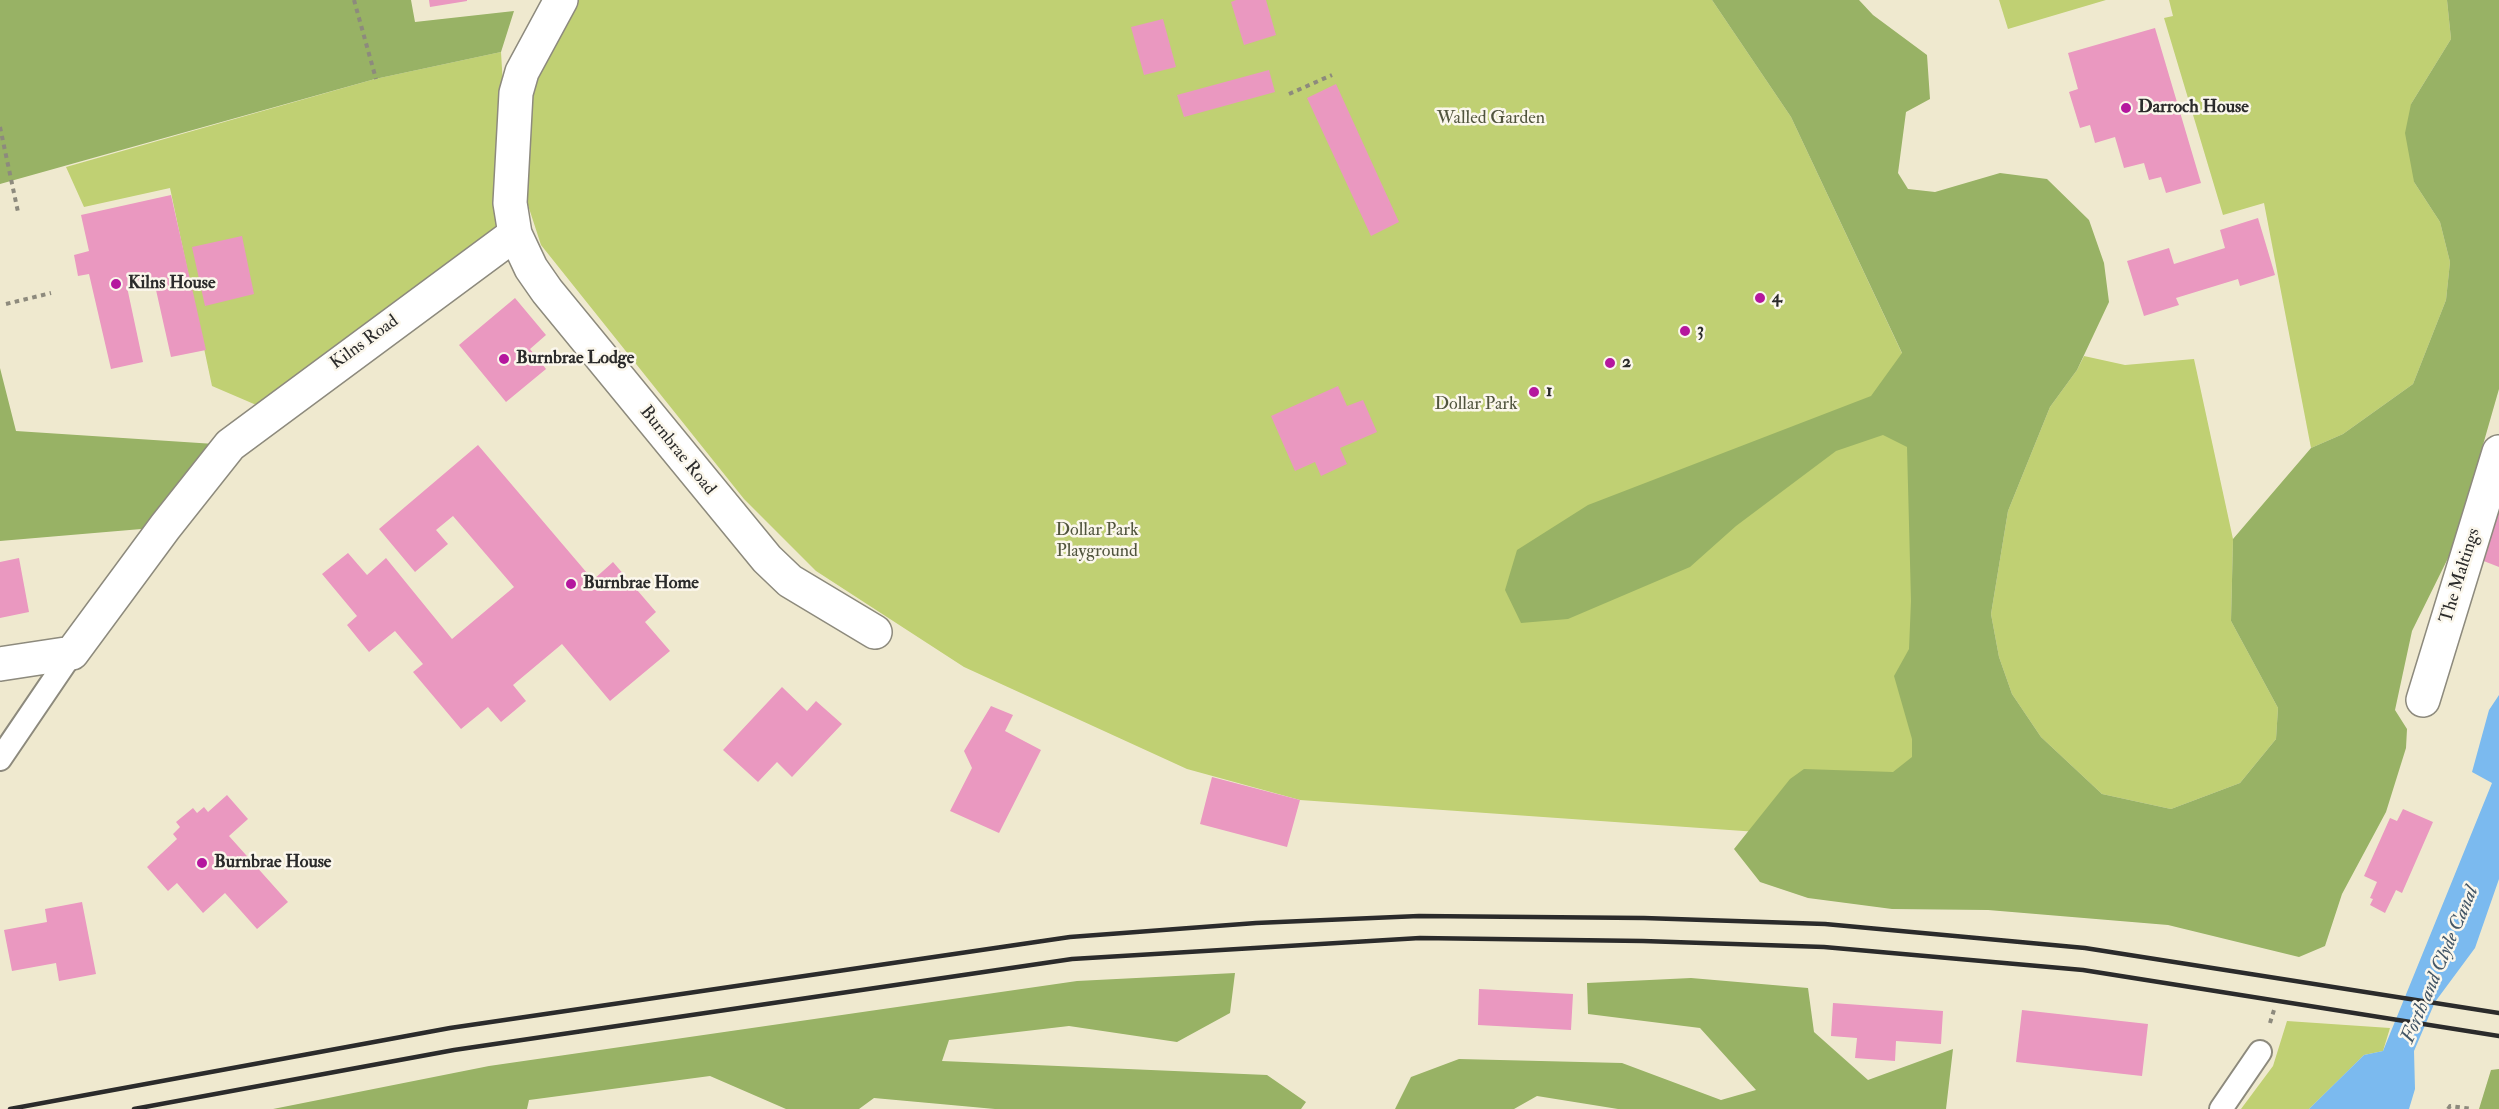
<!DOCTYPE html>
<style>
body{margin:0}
canvas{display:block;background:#efe9cf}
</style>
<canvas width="2499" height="1109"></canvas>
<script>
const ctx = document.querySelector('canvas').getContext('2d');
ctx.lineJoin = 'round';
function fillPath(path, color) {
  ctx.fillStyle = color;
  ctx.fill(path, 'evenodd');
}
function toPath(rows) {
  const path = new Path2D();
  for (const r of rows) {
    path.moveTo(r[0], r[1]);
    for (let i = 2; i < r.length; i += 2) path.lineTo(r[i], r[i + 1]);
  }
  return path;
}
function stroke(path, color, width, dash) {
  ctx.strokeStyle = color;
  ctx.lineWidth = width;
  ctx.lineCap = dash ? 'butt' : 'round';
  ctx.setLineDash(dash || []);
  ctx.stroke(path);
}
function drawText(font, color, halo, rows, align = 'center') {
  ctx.font = font + ' "IM FELL Double Pica",serif';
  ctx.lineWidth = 5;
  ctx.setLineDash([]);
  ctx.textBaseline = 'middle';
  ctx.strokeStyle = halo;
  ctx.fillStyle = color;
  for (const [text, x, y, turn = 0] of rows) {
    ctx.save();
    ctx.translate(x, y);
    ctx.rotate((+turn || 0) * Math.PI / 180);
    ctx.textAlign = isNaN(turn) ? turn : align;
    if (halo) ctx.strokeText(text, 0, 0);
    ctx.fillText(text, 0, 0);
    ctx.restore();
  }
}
fillPath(toPath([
 [575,0,1712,0,1791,117,1938,430,1958,846,1300,800,1187,769,964,667,816,571,744,499,541,245,527,202,531,79],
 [1999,0,2106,0,2008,29],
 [2169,0,2447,0,2451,39,2411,104,2414,182,2440,222,2450,262,2446,300,2413,384,2343,434,2311,448,2264,203,2223,215,2164,18,2173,16],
 [501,52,510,203,515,234,268,410,212,386,170,188,84,207,66,167,375,79],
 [2084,356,2125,365,2194,359,2233,539,2231,621,2278,708,2276,739,2240,783,2171,809,2102,794,2041,737,2012,694,1999,657,1991,614,2008,511,2050,407,2077,370],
 [2287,1021,2390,1028,2383,1051,2364,1055,2309,1109,2241,1109,2273,1066]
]), '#c0d073');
fillPath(toPath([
 [0,0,411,0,415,22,514,11,501,52,375,79,0,184],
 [1712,0,1859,0,1873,15,1927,55,1930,99,1906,112,1898,173,1908,189,1935,192,2000,173,2047,179,2089,220,2104,263,2109,302,2077,370,2050,407,2008,511,1991,614,1999,657,2012,694,2041,737,2102,794,2171,809,2240,783,2276,739,2278,708,2231,621,2233,539,2311,448,2343,434,2413,384,2446,300,2450,262,2440,222,2414,182,2405,133,2411,104,2451,39,2447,0,2499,0,2499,389,2454,546,2412,631,2395,710,2407,729,2406,748,2386,812,2342,894,2325,946,2299,957,2168,925,1988,910,1892,909,1808,898,1760,882,1734,849,1790,779,1804,769,1893,772,1912,757,1912,739,1894,676,1909,649,1911,601,1907,447,1883,435,1836,451,1736,526,1690,567,1568,619,1521,623,1505,590,1517,550,1588,505,1871,396,1902,353,1791,117],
 [0,368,16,431,230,445,165,527,0,541],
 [1235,973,1230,1013,1177,1042,1069,1026,949,1040,942,1061,1267,1075,1306,1102,1301,1109,995,1109,874,1098,859,1109,786,1109,710,1076,529,1100,527,1109,273,1109,489,1066,1077,981],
 [1691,978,1808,988,1814,1032,1868,1080,1953,1049,1946,1109,1618,1109,1537,1096,1514,1109,1395,1109,1411,1077,1459,1059,1622,1063,1721,1100,1756,1090,1700,1028,1588,1014,1587,983],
 [2499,1069,2499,1109,2479,1109,2491,1070]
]), '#98b265');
fillPath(toPath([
 [2499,695,2499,879,2475,948,2435,1002,2414,1051,2415,1089,2409,1109,2309,1109,2364,1055,2383,1051,2492,783,2472,772,2489,710]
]), '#7bbaef');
fillPath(toPath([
 [429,0,467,0,467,1,430,7],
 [1236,0,1266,0,1276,35,1244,45,1231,2],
 [1163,19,1176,67,1144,75,1131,27],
 [2155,28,2201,183,2166,193,2161,177,2149,180,2144,163,2124,168,2115,137,2095,143,2090,125,2080,128,2069,92,2078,89,2068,53],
 [1269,70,1275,92,1184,117,1177,95],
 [1336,84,1399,222,1371,236,1307,98],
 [171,195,206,350,171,357,154,281,127,287,143,362,111,369,89,274,78,276,74,255,89,251,81,215],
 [2258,218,2275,275,2240,286,2238,279,2176,298,2179,305,2144,316,2127,261,2169,248,2174,264,2225,248,2220,230],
 [242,236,254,294,205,306,192,247],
 [515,298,546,335,530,349,546,369,506,402,459,345],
 [1338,386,1347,406,1363,400,1377,432,1340,448,1347,464,1321,476,1315,462,1295,471,1271,416],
 [478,445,593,580,613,562,656,612,645,622,670,651,610,701,562,644,513,685,526,701,501,722,488,707,461,729,413,672,423,664,395,631,369,652,347,625,357,616,322,574,348,553,367,575,386,558,452,639,514,587,453,516,436,530,448,544,415,572,379,529],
 [2499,497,2499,567,2476,558],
 [19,558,29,612,0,618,0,562],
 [782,687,807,711,816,701,842,724,792,777,777,762,758,782,723,750],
 [991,706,1013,715,1005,731,1041,750,999,833,950,811,972,768,964,751],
 [1212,777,1300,800,1287,847,1200,824],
 [227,795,248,819,229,836,288,902,257,929,225,893,203,913,177,883,168,891,147,867,177,839,173,834,180,827,176,822,193,808,197,813,204,807,208,812],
 [2403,809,2433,822,2402,893,2396,890,2385,913,2370,905,2373,899,2370,898,2377,882,2364,876,2390,818,2397,821],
 [82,902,96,974,59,981,56,963,12,971,4,930,47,922,45,909],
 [1479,989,1573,994,1571,1030,1478,1025],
 [1833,1003,1943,1011,1941,1044,1896,1041,1895,1061,1855,1058,1857,1038,1831,1036],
 [2022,1010,2148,1024,2142,1076,2016,1062]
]), '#ea98c0');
const lane = toPath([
 [0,759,72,653],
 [2221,1109,2260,1052]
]);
const street = toPath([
 [515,234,531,268,547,291,767,559,790,581,875,632],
 [0,664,72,653,165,527,230,445,515,234,510,203,516,93,522,72,561,0],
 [2423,700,2499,452]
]);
stroke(lane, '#8d8a7d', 26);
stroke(street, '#8d8a7d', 36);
stroke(toPath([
 [354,0,376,79],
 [1289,94,1332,75],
 [0,127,18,212],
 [6,304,51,293],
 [2270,1023,2274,1010],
 [2448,1109,2450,1106,2472,1109]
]), '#8d8a7d', 4, [4.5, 4.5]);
stroke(lane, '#fff', 22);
stroke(street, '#fff', 33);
stroke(toPath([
 [10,1109,450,1028,1070,937,1256,923,1419,916,1644,918,1825,924,2085,948,2499,1013],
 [134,1109,454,1050,1072,959,1420,938,1643,941,1824,947,2083,970,2499,1036]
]), '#2b2b2b', 4.5);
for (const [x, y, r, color] of [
 [2126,108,6,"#b5179e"],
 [116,284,6,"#b5179e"],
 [1760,298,6,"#b5179e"],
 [1685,331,6,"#b5179e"],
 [504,359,6,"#b5179e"],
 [1610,363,6,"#b5179e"],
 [1534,392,6,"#b5179e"],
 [571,584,6,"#b5179e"],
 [202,863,6,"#b5179e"]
]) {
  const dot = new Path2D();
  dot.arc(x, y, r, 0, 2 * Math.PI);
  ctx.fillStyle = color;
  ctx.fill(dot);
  stroke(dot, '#fbf7ec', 2);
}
drawText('bold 18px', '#2b2b2b', '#fbf7ec', [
 ["Darroch House",2138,108],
 ["Kilns House",128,284],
 ["4",1772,298],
 ["3",1697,331],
 ["Burnbrae Lodge",516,359],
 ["2",1622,363],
 ["1",1546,392],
 ["Burnbrae Home",583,584],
 ["Burnbrae House",214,863]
], 'left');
drawText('18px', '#50543d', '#fbf7ec', [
 ["Walled Garden",1491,119],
 ["Dollar Park",1476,405],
 ["Dollar Park",1097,531],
 ["Playground",1097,552]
]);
drawText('18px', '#2b2b2b', '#fbf7ec', [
 ["Kilns Road",365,343,-36],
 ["Burnbrae Road",677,451,51],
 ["The Maltings",2461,576,-73]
]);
drawText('italic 20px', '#435666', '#fbf7ec', [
 ["Forth and Clyde Canal",2441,965,-67]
]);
</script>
